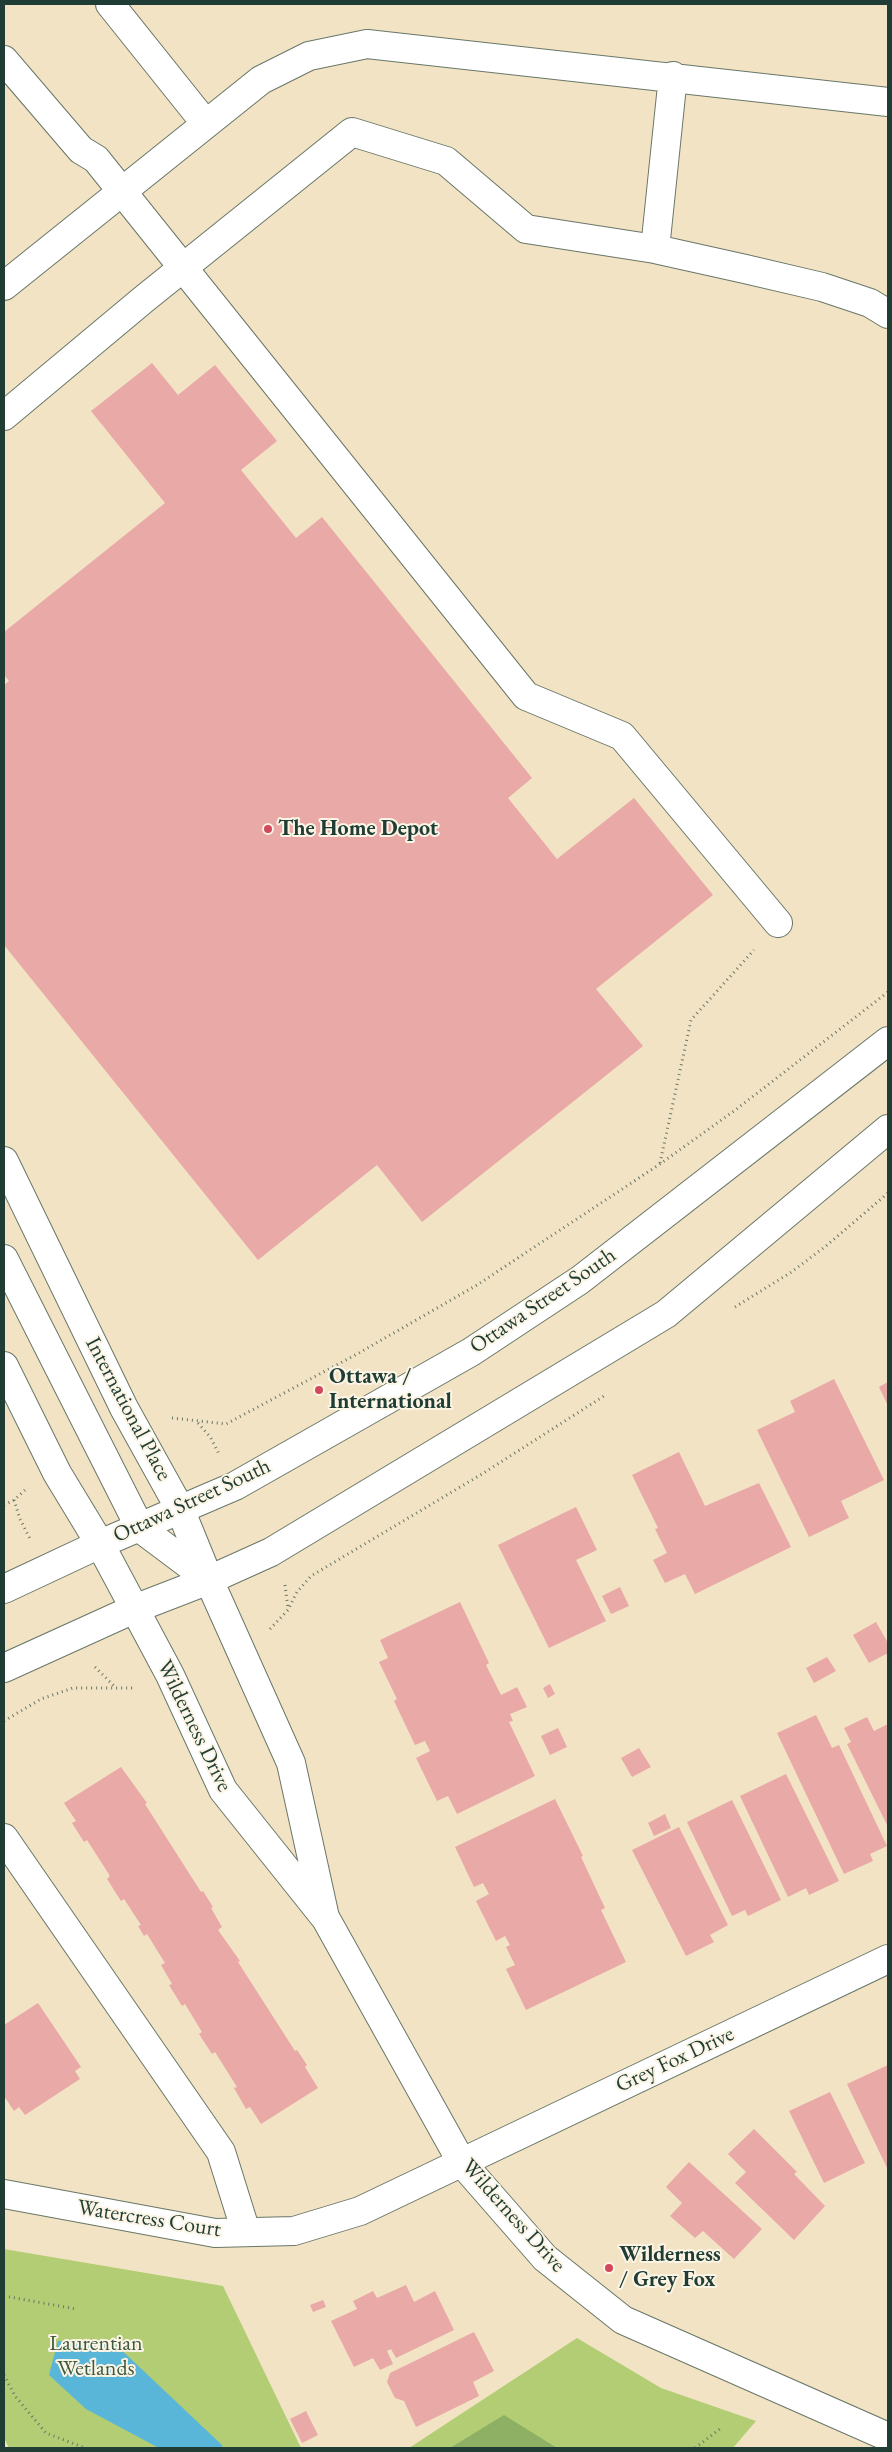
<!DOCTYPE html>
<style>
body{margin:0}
#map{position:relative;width:892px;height:2452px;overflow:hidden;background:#f2e3c5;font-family:"EB Garamond",serif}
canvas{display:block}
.frame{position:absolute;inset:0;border:5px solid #1f3d34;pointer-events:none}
</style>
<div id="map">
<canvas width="892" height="2452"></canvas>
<div class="frame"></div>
</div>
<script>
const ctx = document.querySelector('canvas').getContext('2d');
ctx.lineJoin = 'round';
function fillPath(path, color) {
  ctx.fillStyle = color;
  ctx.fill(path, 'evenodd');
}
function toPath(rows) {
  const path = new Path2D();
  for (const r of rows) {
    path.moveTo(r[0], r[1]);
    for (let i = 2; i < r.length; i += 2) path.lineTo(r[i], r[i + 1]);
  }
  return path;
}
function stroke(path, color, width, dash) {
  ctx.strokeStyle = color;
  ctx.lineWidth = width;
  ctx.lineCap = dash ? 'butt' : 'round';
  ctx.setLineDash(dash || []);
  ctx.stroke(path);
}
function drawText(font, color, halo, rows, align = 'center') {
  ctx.font = font + ' "EB Garamond",serif';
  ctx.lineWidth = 4;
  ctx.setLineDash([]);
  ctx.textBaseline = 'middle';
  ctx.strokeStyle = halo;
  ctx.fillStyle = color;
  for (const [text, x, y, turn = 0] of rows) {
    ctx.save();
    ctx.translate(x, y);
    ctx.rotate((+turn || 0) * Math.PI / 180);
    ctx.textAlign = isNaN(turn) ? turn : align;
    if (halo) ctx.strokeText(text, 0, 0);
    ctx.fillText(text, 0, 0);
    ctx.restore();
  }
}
fillPath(toPath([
 [4,2249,223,2286,301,2448,9,2448,4,2438],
 [577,2338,661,2388,756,2421,733,2448,409,2448]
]), '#b2cd73');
fillPath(toPath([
 [504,2415,557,2448,450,2448]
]), '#8db065');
fillPath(toPath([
 [58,2341,114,2343,223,2446,219,2448,159,2448,86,2409,49,2375]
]), '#59b6d8');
fillPath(toPath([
 [152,363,178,395,215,365,277,441,241,470,296,538,322,517,532,778,508,798,557,859,634,798,713,895,596,989,643,1046,422,1222,377,1165,258,1260,4,945,4,685,9,681,4,675,4,632,165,503,91,411],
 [834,1379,884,1480,841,1501,849,1518,809,1537,757,1430,795,1412,790,1401],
 [888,1382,888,1406,879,1387],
 [679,1452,705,1506,759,1483,791,1547,695,1594,685,1574,665,1583,653,1560,667,1553,655,1529,658,1528,632,1475],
 [576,1507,597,1550,576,1560,606,1621,549,1648,498,1545],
 [620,1587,629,1606,611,1614,602,1596],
 [460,1602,489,1663,486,1665,501,1695,517,1687,527,1707,510,1714,513,1721,509,1722,535,1776,457,1814,448,1796,437,1801,416,1758,430,1751,425,1741,415,1745,394,1701,397,1699,379,1662,388,1658,380,1640],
 [876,1622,888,1643,888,1653,869,1663,853,1635],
 [827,1657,836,1671,814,1683,806,1668],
 [550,1684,555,1694,548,1698,543,1688],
 [816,1715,832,1748,839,1745,887,1846,870,1854,873,1861,844,1874,777,1733],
 [867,1717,874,1731,888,1724,888,1827,847,1744,851,1742,844,1728],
 [558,1728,567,1747,550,1755,541,1736],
 [639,1748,651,1767,632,1777,621,1758],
 [121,1767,147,1803,145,1804,201,1892,203,1891,213,1907,211,1908,222,1927,218,1930,240,1961,238,1962,295,2051,297,2050,307,2065,305,2067,318,2088,261,2124,250,2107,246,2109,234,2088,237,2087,215,2052,212,2054,199,2034,202,2032,185,2004,182,2006,169,1985,172,1984,161,1965,165,1963,147,1934,144,1936,138,1926,141,1925,124,1899,121,1901,107,1879,110,1876,87,1840,84,1842,72,1823,76,1821,64,1803],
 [786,1774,839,1881,809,1895,806,1888,788,1897,740,1796],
 [555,1799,583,1856,581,1857,605,1908,601,1910,626,1962,526,2010,506,1969,515,1965,506,1947,510,1945,505,1936,496,1941,476,1901,489,1894,483,1883,474,1887,455,1847],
 [732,1800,781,1900,748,1916,745,1910,732,1916,687,1822],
 [665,1814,671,1828,654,1836,648,1823],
 [679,1827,728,1925,710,1935,714,1942,686,1956,632,1850],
 [38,2003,81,2067,75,2071,80,2079,25,2115,19,2107,14,2111,4,2096,4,2025],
 [888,2065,888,2170,847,2084],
 [830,2092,865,2163,824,2183,789,2111],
 [754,2129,797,2172,794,2174,825,2206,794,2240,735,2183,746,2172,728,2154],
 [689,2162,762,2229,734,2259,703,2231,695,2238,670,2216,682,2203,666,2187],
 [406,2285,414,2302,435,2291,454,2330,396,2358,391,2349,387,2351,393,2364,380,2370,373,2358,354,2367,331,2321,357,2309,353,2301,373,2291,377,2298],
 [323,2300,326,2307,313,2312,310,2305],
 [474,2332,494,2371,473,2382,479,2396,416,2427,404,2401,395,2398,387,2382,390,2373],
 [306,2411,318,2435,302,2443,290,2419]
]), '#e9a9a7');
const minor = toPath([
 [110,4,206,124],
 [4,60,81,150,96,159,526,696,622,736,778,923],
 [655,249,673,76],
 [4,286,261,80,309,56,367,44,888,102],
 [4,416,144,299,352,132,446,161,526,229,655,249,745,269,822,287,870,303,888,314],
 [4,1161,124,1408,180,1509,209,1580,291,1763,324,1913],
 [4,1259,140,1528,208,1579],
 [4,1366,57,1473,100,1544,170,1675,223,1790,326,1919,462,2163,545,2258,623,2320,888,2437],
 [4,1838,221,2152,246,2232],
 [4,2194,215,2233,294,2231,360,2211,888,1959]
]);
const major = toPath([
 [4,1589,100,1544,235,1486,471,1352,580,1280,888,1041],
 [4,1668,134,1609,209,1580,271,1552,666,1314,888,1129]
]);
stroke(minor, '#697767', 30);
stroke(major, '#697767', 30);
stroke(toPath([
 [660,1163,691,1020,754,950],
 [735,1307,790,1273,826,1246,888,1193],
 [172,1418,226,1424,359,1353,477,1285,660,1164,734,1111,888,992],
 [198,1423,211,1438,219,1454],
 [14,1500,20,1519,30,1539],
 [4,1505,14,1500,25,1490],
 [285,1585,288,1608],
 [270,1629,288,1610,297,1592,311,1576,482,1474,604,1396],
 [95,1667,116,1688],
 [4,1721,41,1699,73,1688,136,1688],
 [4,2296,76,2309],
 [4,2375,15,2396,46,2433,85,2448],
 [695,2448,720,2429]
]), '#697767', 3, [1, 4]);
stroke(minor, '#fff', 28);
stroke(major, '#fff', 28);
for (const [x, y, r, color] of [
 [268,829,5,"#d1495b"],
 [319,1390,5,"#d1495b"],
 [609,2268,5,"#d1495b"]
]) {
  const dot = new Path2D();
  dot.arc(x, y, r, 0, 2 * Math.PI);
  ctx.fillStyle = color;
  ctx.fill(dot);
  stroke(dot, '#fcf5e5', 2);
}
drawText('bold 22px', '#1f3d34', '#fcf5e5', [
 ["The Home Depot",278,829],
 ["Ottawa /",329,1377],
 ["International",329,1402],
 ["Wilderness",619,2255],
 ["/ Grey Fox",619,2280]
], 'left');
drawText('22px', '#1f3d34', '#fcf5e5', [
 ["Ottawa Street South",543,1301,-34],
 ["International Place",128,1409,62],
 ["Ottawa Street South",192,1501,-25],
 ["Wilderness Drive",194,1726,64],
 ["Grey Fox Drive",675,2060,-25],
 ["Wilderness Drive",513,2216,48],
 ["Watercress Court",149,2219,9]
]);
drawText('22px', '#3c5a41', '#fcf5e5', [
 ["Laurentian",96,2344],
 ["Wetlands",96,2369]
]);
</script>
